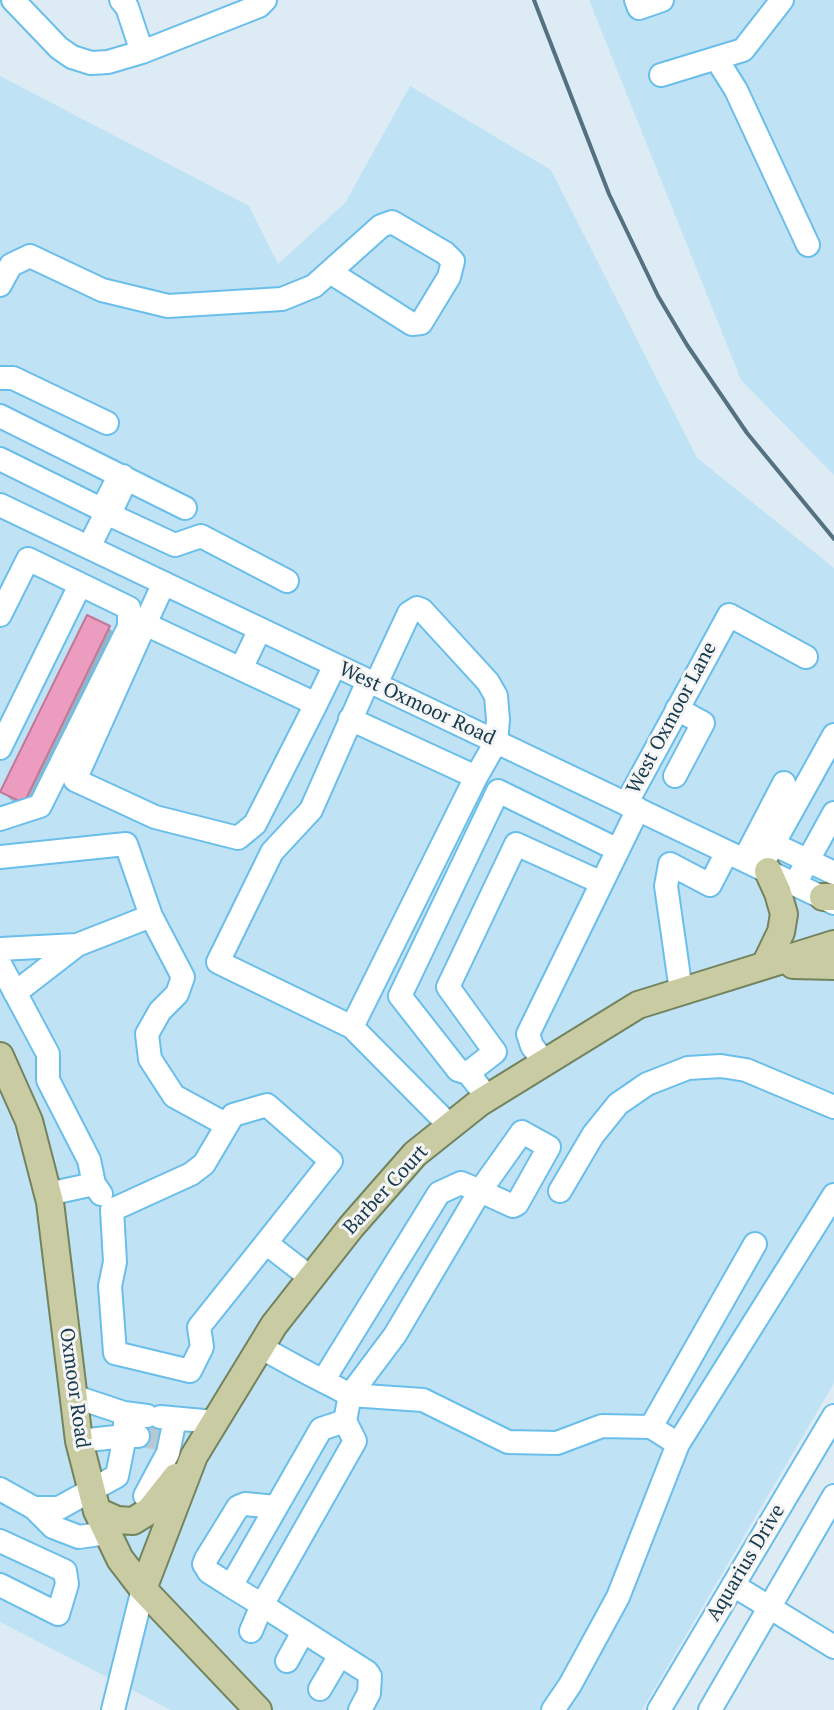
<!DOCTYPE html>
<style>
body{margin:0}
canvas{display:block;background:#dcebf4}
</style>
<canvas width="834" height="1710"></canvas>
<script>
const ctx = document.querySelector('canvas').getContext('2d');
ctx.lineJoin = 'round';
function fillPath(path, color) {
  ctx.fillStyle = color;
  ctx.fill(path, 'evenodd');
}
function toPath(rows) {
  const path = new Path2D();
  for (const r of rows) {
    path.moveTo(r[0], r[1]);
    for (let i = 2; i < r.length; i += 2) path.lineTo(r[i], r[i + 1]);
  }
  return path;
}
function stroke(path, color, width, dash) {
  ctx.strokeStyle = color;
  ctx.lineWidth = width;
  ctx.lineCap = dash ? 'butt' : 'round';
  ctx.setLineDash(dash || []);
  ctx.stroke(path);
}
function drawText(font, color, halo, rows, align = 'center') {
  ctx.font = font + ' "PT Serif",serif';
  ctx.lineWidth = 6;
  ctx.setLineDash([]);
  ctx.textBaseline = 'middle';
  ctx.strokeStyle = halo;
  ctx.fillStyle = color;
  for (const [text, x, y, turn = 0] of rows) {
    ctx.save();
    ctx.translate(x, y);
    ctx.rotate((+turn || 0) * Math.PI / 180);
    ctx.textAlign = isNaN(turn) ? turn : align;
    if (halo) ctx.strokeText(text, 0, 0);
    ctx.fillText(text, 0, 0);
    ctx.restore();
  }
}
fillPath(toPath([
 [589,0,834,0,834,475,741,380],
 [0,76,249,206,278,264,345,203,410,86,551,170,697,458,834,568,834,1383,642,1710,171,1710,0,1622]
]), '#bfe2f5');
fillPath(toPath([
 [109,628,117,636,32,810,11,800,3,792]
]), '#0003');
const building = toPath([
 [87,615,110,626,24,803,0,792,87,615]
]);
fillPath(building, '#ec9dbf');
stroke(building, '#c37798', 2);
stroke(toPath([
 [138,1436,162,1439]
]), '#b5c8d3', 22, [22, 11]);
const minor = toPath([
 [13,0,59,48,72,57,91,63,108,62,142,52,259,6,265,0],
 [121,0,127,7,142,52],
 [636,0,639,8,662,0],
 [716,58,736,90,808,245],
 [661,75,743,50,782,0],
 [0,285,11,265,30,256,102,290,168,306,282,299,314,286,381,226,392,222,445,253,453,261,449,277,421,323,412,324,330,272],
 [0,378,13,378,107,423],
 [0,416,185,508],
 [0,459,95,506],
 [0,505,834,903],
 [106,513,175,545,201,536,287,581],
 [89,547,108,509,114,505,123,486,123,476,116,482,106,502,108,509],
 [0,615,28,559,129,608,129,627,40,806,0,819],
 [145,624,316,704,255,824,238,838,155,817,75,780,137,642,145,624,164,583],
 [241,669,260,629],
 [368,681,311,810,272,852,218,962,352,1027,450,1126],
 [316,704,335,665],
 [350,719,476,777,496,742,498,720,496,696,488,682,422,610,417,608,409,613,376,684],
 [0,748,80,585],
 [675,776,703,723,677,709],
 [626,804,729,615,806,657],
 [773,844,834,873],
 [0,857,126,844,151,916,183,977,177,994,160,1011,147,1034,150,1059,174,1096,227,1125],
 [744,860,784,783],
 [760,868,834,735],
 [795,884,834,813],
 [0,949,77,945,151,916],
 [0,964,48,1054,48,1080,89,1160,94,1184],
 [681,991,666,886,670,864,710,885,727,852],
 [15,993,77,945],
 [352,1027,476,777],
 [545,1063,532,1046,528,1034,638,809],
 [468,1073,495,1052,448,987,516,844,602,883],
 [488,1098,468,1073,458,1070,400,996,498,791,618,850],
 [522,1132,549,1147,517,1204,513,1206,480,1191,522,1132],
 [560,1191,593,1135,618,1104,647,1084,688,1068,721,1066,746,1070,834,1107],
 [48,1194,94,1184,101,1194],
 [266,1243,331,1161,267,1105,233,1115,204,1164,191,1174,112,1210,115,1262,110,1286,115,1353,190,1371,202,1347,199,1327,266,1243,311,1278],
 [260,1347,302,1370,323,1381,335,1387,350,1395,395,1335,480,1191,461,1183,439,1193,323,1381],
 [73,1396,124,1413,147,1416],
 [160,1417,215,1422],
 [345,1421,321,1429,231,1586,262,1605,355,1441,345,1421,350,1395,423,1400,508,1442,557,1443,602,1426,651,1427,678,1444,834,1195],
 [651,1427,755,1244],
 [79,1441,125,1436,125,1423],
 [0,1489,34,1508],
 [154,1505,145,1496,168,1453,175,1419],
 [107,1533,79,1537,53,1527,34,1508,59,1508,117,1476,125,1436,138,1436],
 [0,1541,65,1571,67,1584,58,1614,0,1585],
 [733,1585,834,1647],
 [231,1586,209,1572,204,1564,206,1559,238,1507,245,1504,276,1507],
 [251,1631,262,1605,367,1672,370,1676,369,1693,360,1710],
 [287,1661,303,1632],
 [320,1689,340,1655],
 [113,1710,143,1589],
 [553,1710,570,1685,618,1597,678,1444],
 [659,1710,834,1416],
 [710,1710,834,1496]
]);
const major = toPath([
 [823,897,834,897],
 [765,965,781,932,784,914,778,893,768,871],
 [793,965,834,966],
 [0,1056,29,1121,50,1202,79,1441,97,1511,120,1559,143,1589,258,1710],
 [97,1511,117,1520,133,1521,149,1511,176,1477],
 [143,1589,194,1456,274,1325,351,1227,415,1154,479,1103,638,1005,834,944]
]);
stroke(minor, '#6abeea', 26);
stroke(major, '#73835d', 30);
stroke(minor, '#fff', 22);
stroke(major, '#c9cca3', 26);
stroke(toPath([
 [534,0,609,194,658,296,687,345,747,433,834,539]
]), '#537180', 4);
drawText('20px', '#173b4d', '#f5f5f5', [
 ["West Oxmoor Road",417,704,25],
 ["West Oxmoor Lane",672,718,-62],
 ["Barber Court",386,1190,-47],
 ["Oxmoor Road",74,1388,82],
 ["Aquarius Drive",746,1563,-59]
]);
</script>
